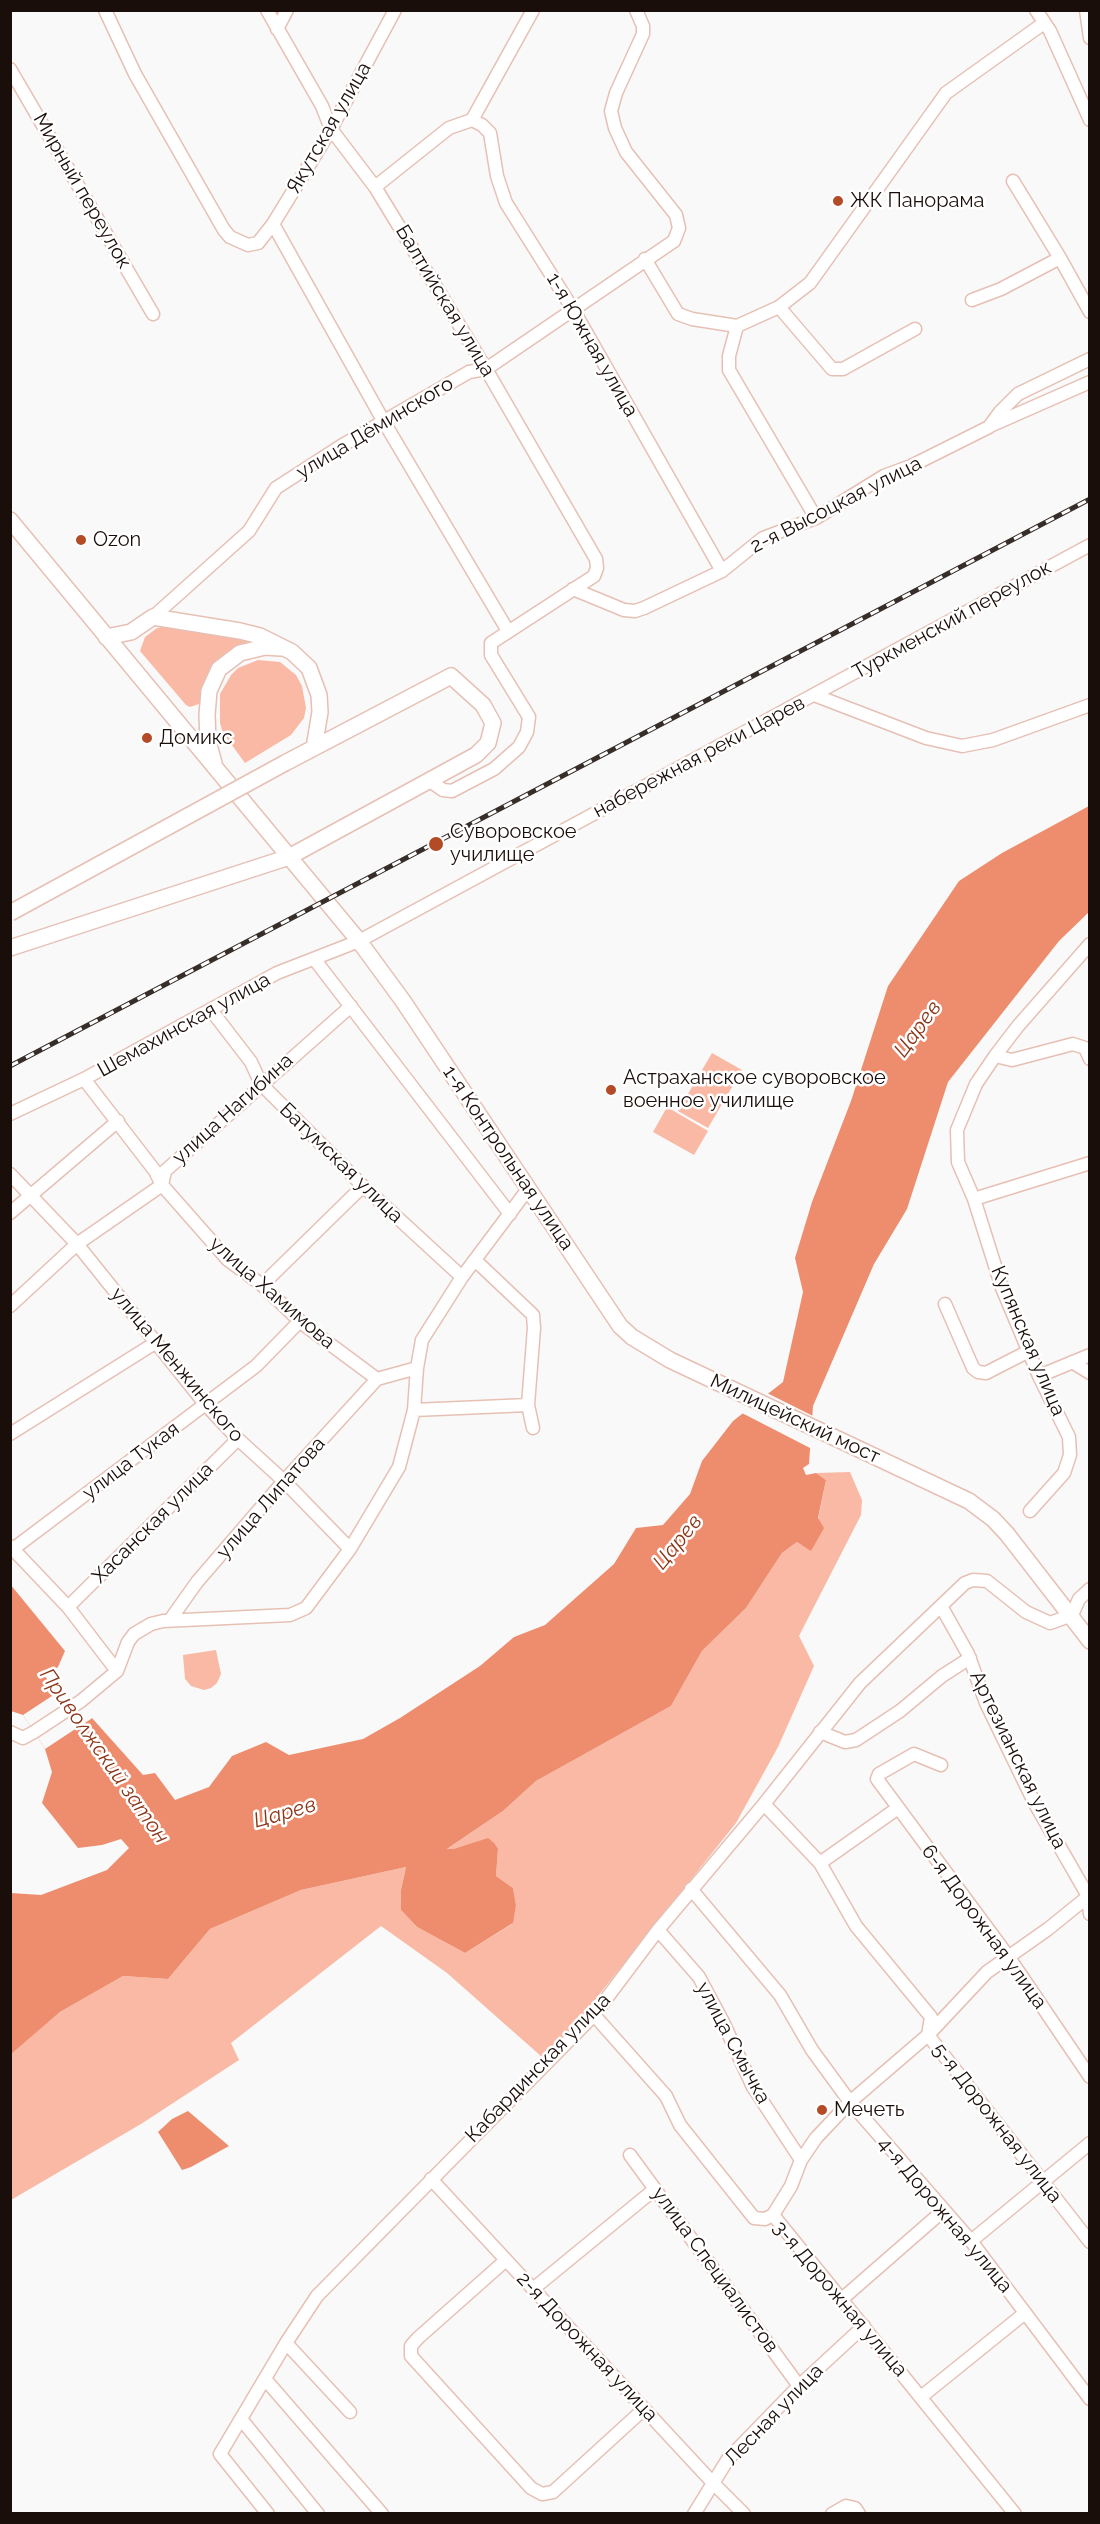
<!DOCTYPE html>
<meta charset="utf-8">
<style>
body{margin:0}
#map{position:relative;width:1100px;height:2524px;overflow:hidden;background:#f9f9f9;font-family:Raleway,sans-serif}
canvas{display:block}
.frame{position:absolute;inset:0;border:12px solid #1a0e0a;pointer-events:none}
</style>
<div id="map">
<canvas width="1100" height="2524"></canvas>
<div class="frame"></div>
</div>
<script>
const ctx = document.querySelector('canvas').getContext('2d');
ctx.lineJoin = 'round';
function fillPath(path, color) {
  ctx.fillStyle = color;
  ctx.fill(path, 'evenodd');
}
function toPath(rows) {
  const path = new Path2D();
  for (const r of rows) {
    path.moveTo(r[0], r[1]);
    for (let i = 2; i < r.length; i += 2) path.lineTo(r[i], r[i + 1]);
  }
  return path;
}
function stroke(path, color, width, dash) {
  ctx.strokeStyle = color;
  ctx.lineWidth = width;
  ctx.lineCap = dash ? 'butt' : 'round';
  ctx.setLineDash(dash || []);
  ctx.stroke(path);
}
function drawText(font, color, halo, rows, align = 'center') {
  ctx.font = font + ' Raleway,sans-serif';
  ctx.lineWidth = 5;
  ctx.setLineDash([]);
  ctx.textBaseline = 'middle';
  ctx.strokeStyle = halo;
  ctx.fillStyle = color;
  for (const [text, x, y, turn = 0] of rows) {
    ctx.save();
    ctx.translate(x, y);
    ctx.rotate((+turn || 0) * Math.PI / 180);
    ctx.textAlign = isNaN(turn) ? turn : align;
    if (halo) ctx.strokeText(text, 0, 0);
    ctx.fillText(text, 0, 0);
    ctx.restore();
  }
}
fillPath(toPath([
 [166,626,251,640,251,643,236,647,224,654,206,677,199,704,190,707,186,705,140,651,145,637,157,628],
 [258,660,280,662,296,675,302,686,306,708,304,718,291,735,245,763,223,733,220,723,220,694,231,675,238,668],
 [712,1053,742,1070,708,1128,678,1111],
 [667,1107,708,1131,694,1155,653,1132],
 [850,1472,862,1500,861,1515,799,1636,814,1666,778,1747,736,1823,578,2021,542,2057,447,1973,381,1926,231,2043,239,2060,141,2124,11,2200,10,2054,60,2012,123,1976,168,1979,210,1929,301,1890,406,1867,401,1890,401,1910,417,1927,465,1953,512,1924,516,1905,513,1888,496,1876,498,1849,446,1850,503,1811,536,1781,671,1706,702,1651,746,1608,782,1553,797,1542,812,1550,826,1480,816,1473],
 [216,1650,221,1674,217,1683,211,1688,204,1690,191,1686,185,1679,183,1655]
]), '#f9b9a4');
fillPath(toPath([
 [1089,806,1089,912,1059,941,948,1082,907,1209,874,1264,813,1406,809,1464,803,1468,806,1475,816,1473,826,1480,818,1518,824,1528,811,1551,797,1542,782,1553,746,1608,702,1651,671,1706,536,1781,503,1811,447,1849,454,1849,488,1838,494,1843,498,1849,496,1876,513,1888,516,1905,513,1923,465,1953,417,1927,401,1910,401,1890,406,1867,301,1890,210,1929,168,1979,123,1976,60,2012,11,2054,11,1893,41,1895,107,1870,129,1848,121,1839,102,1845,78,1848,42,1803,52,1772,45,1749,23,1715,11,1711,10,1584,65,1651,58,1667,45,1676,79,1727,92,1718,143,1775,155,1773,175,1800,209,1787,232,1756,266,1742,289,1755,363,1739,400,1718,480,1666,514,1637,545,1625,614,1564,636,1528,663,1525,690,1494,702,1461,733,1421,783,1382,803,1292,795,1258,812,1202,851,1101,888,986,959,881,1002,853],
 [188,2111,229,2146,191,2167,182,2170,158,2132,172,2119]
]), '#ee8d6d');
fillPath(toPath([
 [765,1392,815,1417,812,1449,740,1412],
 [58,1692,79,1723,90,1716,92,1718,45,1749,23,1715]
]), '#f9f9f9');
const minor = toPath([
 [105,10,135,74,224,230,230,237,248,245,258,243,273,224,331,129,395,10],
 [267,10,322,106,331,129,375,187,486,369,596,559,597,568,594,576,491,643,491,655,529,717,527,732,519,747,494,769,452,791,443,790,430,781],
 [1036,10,1050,31,1090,120],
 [1086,10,1090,38],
 [277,29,287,10],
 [10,69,153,314],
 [472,120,482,125,490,133,497,176,506,203,574,311,722,571],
 [472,120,533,10],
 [1013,181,1060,258,1090,312],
 [375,187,449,128,472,120],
 [273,224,384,422,508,631],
 [645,259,678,314,692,319,737,326,729,356,729,370,816,518],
 [972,300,1001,289,1060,258],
 [779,307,832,369,843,369,915,329],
 [737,326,779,307,810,283,946,93,1044,23],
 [990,426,1090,382],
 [573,589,624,610,635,611,644,608,722,571,763,538,816,518,884,476,911,466,989,427,1000,412,1018,394,1090,359],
 [153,617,249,531,276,488,341,446,469,372,486,369,674,241,679,228,676,215,626,152,615,128,611,111,616,93,643,34,643,26,636,10],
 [814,695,926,738,962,746,993,740,1090,705],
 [315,960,510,1214],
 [211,1010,251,1062,261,1084,363,1186,462,1277],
 [995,1056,1012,1060,1073,1044,1085,1048,1090,1059],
 [84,1079,155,1171,162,1185,228,1260,262,1285,303,1324,377,1379,417,1368],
 [10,1114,84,1079,277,973,359,941,1090,545],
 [10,1174,77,1244,206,1405,238,1439,284,1481,350,1549],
 [974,1199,1090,1163],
 [10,1213,118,1121],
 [475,1260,533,1315,534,1328,528,1405,533,1428],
 [262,1285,363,1186],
 [945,1304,973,1368,978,1372,986,1373,1029,1351],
 [10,1306,77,1244,162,1185,165,1171,351,1006],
 [1072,1362,1090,1373],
 [1039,1376,1090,1355],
 [414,1410,528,1405],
 [10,1434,155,1343],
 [1030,1511,1064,1473,1070,1455,1069,1437,1039,1376,1002,1288,974,1199,958,1162,957,1130,976,1084,995,1056,1018,1026,1090,944],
 [10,1546,68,1607,117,1671],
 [13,1549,256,1366,300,1321],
 [941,1606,968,1654,986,1703,1034,1802,1088,1896,1090,1914],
 [68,1607,238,1439],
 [170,1620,197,1582,284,1481,377,1379],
 [117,1671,128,1642,134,1634,151,1624,163,1621,290,1615,306,1608,350,1549,399,1467,414,1410,417,1368,422,1340,462,1277,528,1189],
 [10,1732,23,1738,34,1732,81,1701,117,1671],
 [820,1732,845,1742,856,1740,900,1711,942,1676,970,1658],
 [941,1765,914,1754,879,1774,877,1779,1008,1956,1090,2077],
 [764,1804,820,1863,856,1926,931,2017,928,2035,1090,2242],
 [820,1863,898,1808],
 [691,1889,780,1995,812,2050,850,2102,971,2241,1090,2399],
 [658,1930,699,1977,723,2022,753,2087,801,2160],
 [594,2015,666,2096,680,2125,754,2218,765,2219,773,2215,1015,2514],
 [630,2155,799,2386],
 [431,2179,713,2483,744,2514],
 [773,2215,791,2186,801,2160,816,2138,850,2102,928,2035,987,1972,1048,1929,1090,1895],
 [971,2241,1090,2143],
 [506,2260,418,2338,411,2346,411,2356,531,2488,542,2494,553,2492,644,2409],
 [533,2289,655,2189],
 [842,2299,944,2210],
 [286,2343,350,2412],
 [265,2379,382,2514],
 [921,2397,1025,2313],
 [241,2419,318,2514],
 [268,2514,220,2454,286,2343,317,2296,594,2015,658,1930,764,1804,860,1683,965,1583,973,1580,987,1581,1026,1612,1050,1623,1072,1615,1079,1599,1090,1589],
 [694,2514,728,2459,799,2386,864,2326],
 [832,2514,846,2506,855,2508,859,2514]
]);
const major = toPath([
 [10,520,359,941,403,1001,620,1326,632,1337,670,1360,969,1501,993,1519,1007,1534,1090,1641],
 [106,637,131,632,153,617,240,631,260,636,292,652,309,668,319,695,320,712,314,748],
 [214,763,208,741,207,715,209,691,219,669,240,653,265,647,280,648],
 [10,948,289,857,476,755,488,743,493,723,483,705,451,676,285,763]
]);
stroke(minor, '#e6c0b4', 15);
stroke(major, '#e6c0b4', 18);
stroke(minor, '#fff', 12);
stroke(major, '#fff', 15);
const rail = toPath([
 [10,1066,1090,499]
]);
stroke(rail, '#372d29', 5);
stroke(rail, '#fff', 3, [9]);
const majorBridge = toPath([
 [10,913,285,763]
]);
stroke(majorBridge, '#e6c0b4', 18, []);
stroke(majorBridge, '#fff', 15);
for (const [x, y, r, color] of [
 [838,201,6,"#b34b27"],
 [81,540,6,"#b34b27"],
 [147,738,6,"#b34b27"],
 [436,844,8,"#b34b27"],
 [611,1090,6,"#b34b27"],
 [822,2110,6,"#b34b27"]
]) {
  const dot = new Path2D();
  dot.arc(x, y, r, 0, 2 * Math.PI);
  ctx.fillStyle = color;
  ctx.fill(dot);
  stroke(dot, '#fff', 2);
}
drawText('20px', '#1a0e0a', '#fff', [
 ["Якутская улица",329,128,-60],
 ["Мирный переулок",82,191,60],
 ["Балтийская улица",445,301,59],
 ["1-я Южная улица",592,345,60],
 ["улица Дёминского",375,428,-31],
 ["2-я Высоцкая улица",836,505,-27],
 ["Туркменский переулок",952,620,-29],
 ["набережная реки Царев",699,757,-28],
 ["Шемахинская улица",184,1025,-29],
 ["улица Нагибина",233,1109,-42],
 ["1-я Контрольная улица",508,1158,56],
 ["Батумская улица",341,1163,44],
 ["улица Хамимова",272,1293,41],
 ["Купянская улица",1028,1341,67],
 ["улица Менжинского",177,1365,50],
 ["Милицейский мост",795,1419,25],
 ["улица Тукая",131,1461,-37],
 ["улица Липатова",271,1498,-49],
 ["Хасанская улица",153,1523,-45],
 ["Артезианская улица",1018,1760,64],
 ["6-я Дорожная улица",984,1927,54],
 ["улица Смычка",733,2043,62],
 ["Кабардинская улица",538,2068,-46],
 ["5-я Дорожная улица",997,2123,52],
 ["4-я Дорожная улица",945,2215,50],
 ["улица Специалистов",715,2270,54],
 ["3-я Дорожная улица",840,2299,50],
 ["2-я Дорожная улица",587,2347,47],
 ["Лесная улица",774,2415,-46]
]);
drawText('20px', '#1a0e0a', '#fff', [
 ["ЖК Панорама",850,201],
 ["Ozon",93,540],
 ["Домикс",159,738],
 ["Суворовское",450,832],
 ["училище",450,855],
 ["Астраханское суворовское",623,1078],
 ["военное училище",623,1101],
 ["Мечеть",834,2110]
], 'left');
drawText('italic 21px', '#8b3516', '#fff', [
 ["Царев",918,1029,-54],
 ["Царев",678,1542,-51],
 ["Приволжский затон",104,1756,55],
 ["Царев",285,1813,-16]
]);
</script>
